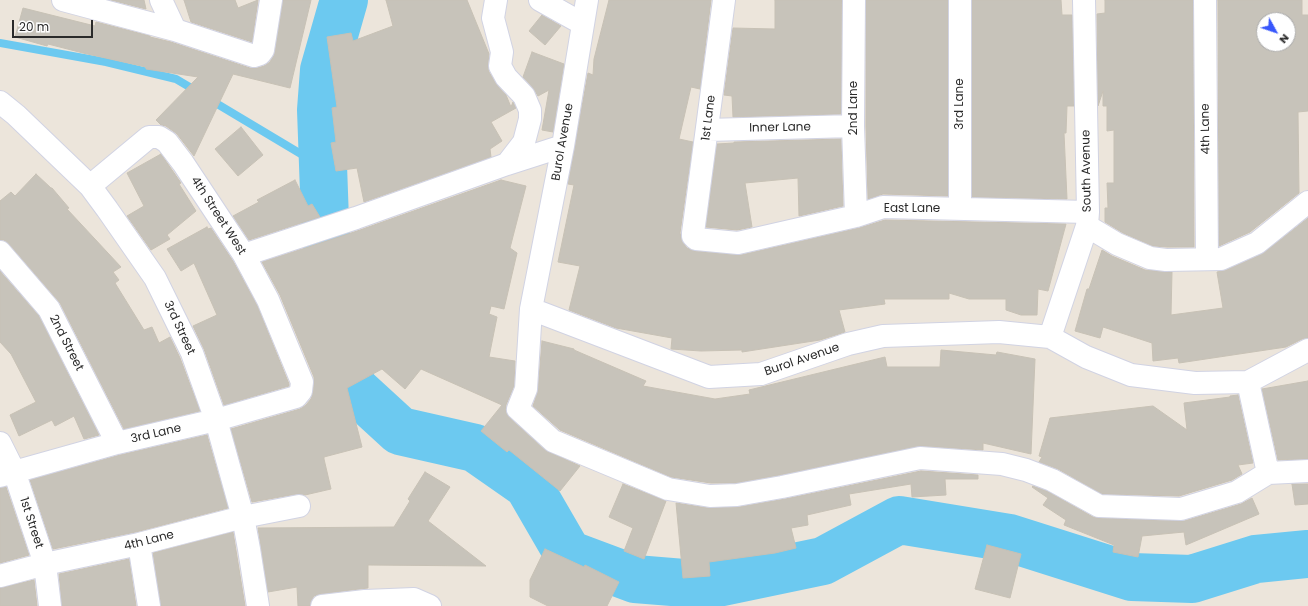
<!DOCTYPE html>
<style>
body{margin:0}
#map{position:relative;width:1308px;height:606px;overflow:hidden;background:#ece5db;font-family:Poppins,sans-serif}
canvas{display:block}
.north{position:absolute;left:1256px;top:12px;width:40px;height:40px;box-sizing:border-box;background:#fff;border:1px solid #aaa;border-radius:50%;rotate:130deg;font-size:11px;font-weight:700;line-height:16px;text-align:center;color:#2a2a2a}
.north::after{content:'';display:block;margin:auto;width:14px;height:18px;background:#3857fc;clip-path:polygon(50% 0,100% 100%,50% 72%,0 100%)}
.scale{position:absolute;left:12px;top:20px;width:81px;height:18px;box-sizing:border-box;border:2px solid #2a2a2a;border-top:0;padding-left:5px;font-size:12px;line-height:14px;white-space:nowrap;color:#2a2a2a;-webkit-text-stroke:3px #fff;paint-order:stroke}
</style>
<div id="map">
<canvas width="1308" height="606"></canvas>
<div class="north">N</div>
<div class="scale">20 m</div>
</div>
<script>
const ctx = document.querySelector('canvas').getContext('2d');
ctx.lineJoin = 'round';
function toPath(rows) {
  const path = new Path2D();
  for (const r of rows) {
    path.moveTo(r[0], r[1]);
    for (let i = 2; i < r.length; i += 2) path.lineTo(r[i], r[i + 1]);
  }
  return path;
}
function stroke(path, color, width, dash) {
  ctx.strokeStyle = color;
  ctx.lineWidth = width;
  ctx.lineCap = dash ? 'butt' : 'round';
  ctx.setLineDash(dash || []);
  ctx.stroke(path);
}
function fillPath(path, color) {
  ctx.fillStyle = color;
  ctx.fill(path, 'evenodd');
}
function drawText(font, color, halo, rows, align = 'center') {
  ctx.font = font + ' Poppins,sans-serif';
  ctx.lineWidth = 4;
  ctx.setLineDash([]);
  ctx.textBaseline = 'middle';
  ctx.strokeStyle = halo;
  ctx.fillStyle = color;
  for (const [text, x, y, turn = 0] of rows) {
    ctx.save();
    ctx.translate(x, y);
    ctx.rotate((+turn || 0) * Math.PI / 180);
    ctx.textAlign = isNaN(turn) ? turn : align;
    if (halo) ctx.strokeText(text, 0, 0);
    ctx.fillText(text, 0, 0);
    ctx.restore();
  }
}
stroke(toPath([
 [0,43,106,62,176,79,198,92],
 [209,99,311,160,323,172]
]), '#6cc9f0', 8);
stroke(toPath([
 [344,0,324,70,321,110,325,220,330,280,352,387,400,431,475,448,528,485,568,554,635,579,708,585,823,561,899,520,1009,538,1132,577,1192,579,1256,559,1308,554]
]), '#6cc9f0', 48);
const building = toPath([
 [111,0,144,0,146,9,111,0],
 [184,0,235,0,238,8,258,0,252,42,191,22,184,0],
 [283,0,311,0,290,88,233,74,194,156,177,134,166,126,161,125,156,120,198,77,146,69,146,67,83,53,48,44,47,46,15,37,23,8,95,26,96,22,150,36,150,37,171,42,250,68,257,68,264,66,270,62,275,52,283,0],
 [386,0,467,0,489,54,488,64,489,72,497,85,506,95,511,107,513,102,516,108,491,122,502,141,490,149,491,157,364,202,357,168,336,171,331,143,336,142,332,108,337,107,327,37,351,33,353,41,393,26,386,0],
 [609,0,711,0,700,89,691,87,679,139,693,142,680,233,682,241,687,248,695,251,741,255,859,228,885,220,1066,224,1048,291,1038,289,1037,315,1021,315,1006,310,1006,299,969,299,949,293,949,299,884,299,885,304,839,310,845,332,820,340,742,352,742,350,701,351,671,349,672,338,616,328,569,310,580,266,558,262,574,185,568,184,588,73,593,75,594,59,609,0],
 [775,0,842,0,841,114,733,117,732,96,724,95,733,28,775,29,775,0],
 [866,0,948,0,948,196,883,194,868,199,866,126,866,0],
 [972,0,1061,0,1062,15,1072,15,1074,106,1067,106,1066,133,1064,133,1067,199,972,197,972,0],
 [1105,0,1193,0,1194,247,1167,247,1153,246,1123,233,1105,222,1105,208,1108,208,1107,183,1114,183,1114,130,1107,131,1107,106,1103,106,1103,91,1098,106,1097,14,1105,13,1105,0],
 [1218,0,1302,0,1302,15,1308,15,1308,111,1298,112,1299,193,1250,232,1219,246,1218,0],
 [1264,20,1288,20,1288,44,1264,44,1264,20],
 [542,15,561,26,545,45,529,31,542,15],
 [532,52,564,64,553,132,542,130,549,90,538,96,533,88,523,77,532,52],
 [241,127,263,155,238,176,215,149,241,127],
 [841,139,843,206,799,216,798,178,745,183,752,227,737,230,706,227,717,144,734,143,734,142,841,139],
 [161,154,181,183,179,184,196,211,167,235,170,239,151,250,127,216,144,206,127,173,161,154],
 [36,174,51,188,52,188,69,208,67,209,121,267,113,272,119,280,115,283,144,330,152,327,159,343,170,337,180,358,200,411,124,429,60,303,9,244,4,240,0,240,0,201,11,192,15,196,36,174],
 [295,180,308,206,312,204,320,217,249,240,233,216,259,202,257,200,295,180],
 [501,180,526,186,510,248,517,253,504,309,491,306,489,314,497,317,489,357,515,361,514,386,506,405,506,412,510,418,545,450,580,466,560,491,509,450,507,452,481,431,502,405,421,369,405,389,382,369,347,388,362,447,324,457,324,459,331,489,305,495,297,494,252,502,231,429,300,409,306,405,311,399,313,392,314,383,314,377,280,295,262,262,360,230,501,180],
 [1308,218,1308,338,1302,339,1286,347,1179,363,1178,358,1153,361,1152,343,1103,327,1100,338,1075,331,1087,289,1089,289,1102,250,1112,256,1145,270,1172,272,1171,315,1223,308,1217,272,1226,270,1262,254,1308,218],
 [207,227,208,229,211,228,233,261,257,305,289,384,289,386,224,405,204,349,193,326,217,315,194,263,181,271,167,249,207,227],
 [0,271,39,316,99,435,84,439,74,416,55,426,52,420,19,436,10,415,36,402,11,354,0,342,0,271],
 [542,341,574,349,574,350,646,381,643,386,715,399,750,394,749,390,885,357,887,367,940,367,941,350,996,355,997,352,1035,359,1031,454,983,443,983,450,921,446,780,475,736,483,711,483,671,477,560,430,533,406,538,390,542,341],
 [1308,381,1308,459,1278,460,1262,389,1308,381],
 [1238,395,1253,463,1238,465,1242,474,1232,480,1179,496,1102,494,1058,469,1039,462,1042,457,1039,456,1050,418,1153,406,1187,430,1184,403,1230,397,1230,396,1238,395],
 [207,435,228,508,136,532,53,549,30,480,120,455,207,435],
 [921,471,978,475,978,479,945,479,946,495,912,497,911,484,849,494,851,505,807,515,808,525,791,528,796,548,775,553,709,562,710,576,683,578,676,503,708,508,739,507,785,499,921,471],
 [425,472,450,487,428,521,486,566,368,565,368,588,320,594,314,596,311,601,310,606,298,606,297,587,268,592,258,528,394,527,410,501,408,499,425,472],
 [623,484,666,501,644,559,624,551,633,528,609,517,623,484],
 [1292,484,1308,484,1308,504,1295,505,1292,484],
 [1033,486,1047,491,1093,517,1099,518,1184,521,1241,504,1252,498,1259,514,1186,545,1184,532,1142,536,1138,557,1113,552,1114,545,1064,525,1066,520,1043,505,1048,498,1032,487,1033,486],
 [6,487,29,555,0,563,0,488,6,487],
 [233,532,245,606,161,606,153,553,233,532],
 [987,545,1021,554,1010,598,975,589,987,545],
 [545,549,584,567,585,565,619,582,607,606,548,606,530,597,530,580,545,549],
 [129,559,136,606,62,606,59,574,129,559],
 [34,580,37,606,0,606,0,588,34,580]
]);
fillPath(building, '#c7c3ba');
stroke(building, '#c7c1b5', 1);
const minor = toPath([
 [63,0,175,30,254,56,260,54,263,50,271,0],
 [161,0,175,30],
 [496,0,493,18,502,52,500,66,506,77,524,96,530,110,530,119,524,142,507,164],
 [540,0,583,24],
 [587,0,563,146,531,309,526,389,518,409,553,441,668,489,710,496,737,495,782,487,920,458,1002,464,1026,470,1052,480,1099,506,1181,509,1237,492,1268,473,1248,382],
 [724,0,693,233,693,236,696,239,738,243,856,216,883,207,1088,212],
 [854,0,853,126,856,216],
 [960,0,960,209],
 [1205,0,1207,259],
 [0,102,16,115,90,186,107,209,155,278,192,353,216,420,243,517,249,549,258,606],
 [707,130,853,126],
 [1087,226,1117,244,1150,258,1166,260,1221,259,1257,243,1308,202],
 [0,252,49,309,117,443],
 [244,255,356,218,507,164,563,146],
 [531,309,709,377,761,374,848,344,883,336,999,332,1050,337,1086,357,1131,375,1195,383,1248,382,1308,350],
 [1050,337,1087,226,1088,212,1084,0],
 [0,443,14,471,45,564,50,606],
 [1268,473,1308,471],
 [0,476,117,443,216,420,296,397,301,391,302,382,268,300,244,255,183,163,167,142,159,137,149,137,90,186],
 [139,544,149,606],
 [0,576,45,564,139,544,243,517,299,506],
 [322,606,365,601,414,599,430,606]
]);
stroke(minor, '#d1d3e3', 24);
stroke(minor, '#fff', 22);
drawText('12px', '#2a2a2a', '#fff', [
 ["3rd Lane",960,104,-90],
 ["2nd Lane",854,108,-90],
 ["1st Lane",709,118,-83],
 ["Inner Lane",780,128,-1],
 ["4th Lane",1206,129,-91],
 ["Burol Avenue",563,142,-80],
 ["South Avenue",1087,171,-91],
 ["East Lane",912,209],
 ["4th Street West",218,216,57],
 ["3rd Street",179,328,65],
 ["2nd Street",66,343,63],
 ["Burol Avenue",802,360,-19],
 ["3rd Lane",156,434,-13],
 ["1st Street",31,523,72],
 ["4th Lane",149,541,-14]
]);
</script>
